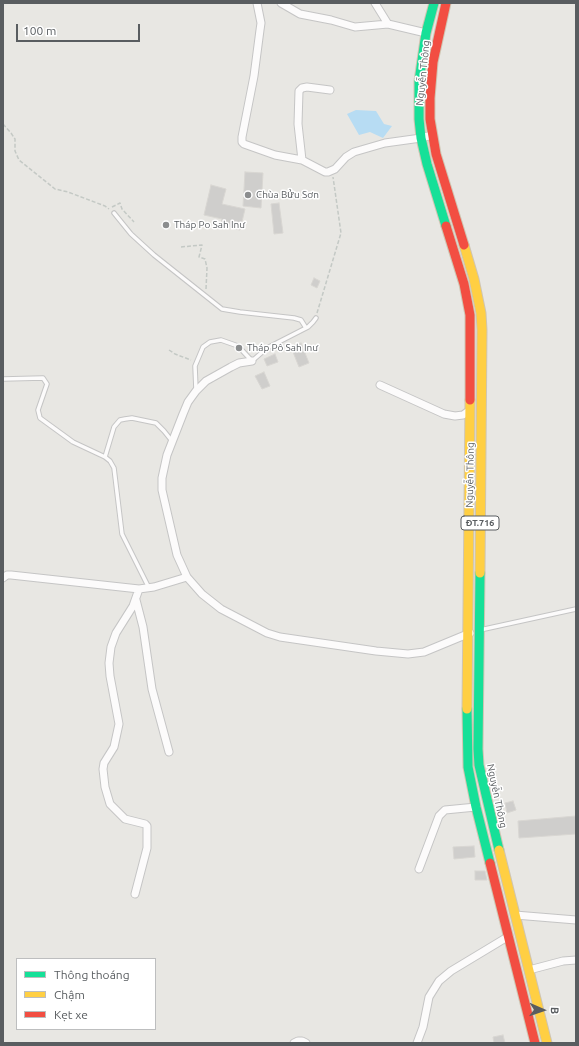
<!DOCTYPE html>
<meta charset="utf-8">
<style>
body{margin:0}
#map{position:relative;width:579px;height:1046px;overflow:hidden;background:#e8e7e3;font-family:Ubuntu,sans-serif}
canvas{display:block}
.frame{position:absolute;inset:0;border:4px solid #595d60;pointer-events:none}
.legend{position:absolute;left:16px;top:958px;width:140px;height:72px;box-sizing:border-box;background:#fff;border:1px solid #bdbebf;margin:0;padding:5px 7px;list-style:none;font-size:12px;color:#595d60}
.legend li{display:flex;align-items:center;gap:8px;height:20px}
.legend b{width:20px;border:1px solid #bdbebf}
.north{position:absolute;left:523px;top:990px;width:40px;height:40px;-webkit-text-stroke:3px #fff;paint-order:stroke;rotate:92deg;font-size:11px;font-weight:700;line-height:16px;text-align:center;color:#595d60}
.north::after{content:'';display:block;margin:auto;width:14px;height:18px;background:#595d60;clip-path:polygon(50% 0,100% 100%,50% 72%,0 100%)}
.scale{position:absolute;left:16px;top:24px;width:124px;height:18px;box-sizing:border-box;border:2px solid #595d60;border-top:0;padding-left:5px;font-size:12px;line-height:14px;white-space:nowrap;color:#595d60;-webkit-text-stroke:3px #fff;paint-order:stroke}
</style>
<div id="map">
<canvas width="579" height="1046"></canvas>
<div class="frame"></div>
<ul class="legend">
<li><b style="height:5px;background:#16e098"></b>Thông thoáng</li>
<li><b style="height:5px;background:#ffcf43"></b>Chậm</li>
<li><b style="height:5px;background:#f24e42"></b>Kẹt xe</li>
</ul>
<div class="north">B</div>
<div class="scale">100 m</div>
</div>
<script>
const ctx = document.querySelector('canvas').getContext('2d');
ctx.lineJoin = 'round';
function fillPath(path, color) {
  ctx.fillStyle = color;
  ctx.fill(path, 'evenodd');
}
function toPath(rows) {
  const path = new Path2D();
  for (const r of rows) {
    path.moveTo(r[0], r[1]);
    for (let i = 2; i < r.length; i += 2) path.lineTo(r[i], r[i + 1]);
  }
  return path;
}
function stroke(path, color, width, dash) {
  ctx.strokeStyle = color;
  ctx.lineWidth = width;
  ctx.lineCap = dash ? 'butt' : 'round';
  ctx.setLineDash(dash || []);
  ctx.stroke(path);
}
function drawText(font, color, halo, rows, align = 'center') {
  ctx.font = font + ' Ubuntu,sans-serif';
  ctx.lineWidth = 3;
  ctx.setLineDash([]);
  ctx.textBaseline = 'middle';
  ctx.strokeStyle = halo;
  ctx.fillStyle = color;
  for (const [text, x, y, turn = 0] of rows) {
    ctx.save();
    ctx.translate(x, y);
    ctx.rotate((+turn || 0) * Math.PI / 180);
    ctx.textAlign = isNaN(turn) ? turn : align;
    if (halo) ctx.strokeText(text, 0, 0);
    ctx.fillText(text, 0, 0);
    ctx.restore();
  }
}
fillPath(toPath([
 [356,110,376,111,384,124,392,126,383,138,370,132,359,135,347,114]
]), '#b7dcf3');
const building = toPath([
 [245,172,263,173,261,208,243,206,245,172],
 [211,185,226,189,222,204,245,209,240,230,220,226,222,219,204,215,211,185],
 [279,203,283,233,274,234,271,204,279,203],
 [314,278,320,281,317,288,311,285,314,278],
 [301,343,309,363,299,367,291,347,301,343],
 [275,354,278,362,267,366,264,359,275,354],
 [264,372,270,386,262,389,255,376,264,372],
 [513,801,516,810,507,813,505,803,513,801],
 [576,816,576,834,519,838,518,821,576,816],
 [474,846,475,857,454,859,453,847,474,846],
 [475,871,485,871,487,880,475,880,475,871],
 [503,1035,505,1043,494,1043,493,1037,503,1035]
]);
fillPath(building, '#cfcecc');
stroke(building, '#d8d6d2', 1);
const lane = toPath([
 [114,213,131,234,154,255,222,309,240,312,294,318,301,320,306,328],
 [3,379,43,378,47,384,38,410,40,418,73,442,105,457,110,461,114,468,122,534,149,588],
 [196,390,195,366,203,347,210,342,221,340,238,346,252,361,267,348,308,327,313,322,316,318],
 [105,457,114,427,120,420,125,419,132,418,156,423,164,431,172,441],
 [480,630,576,609]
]);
const street = toPath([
 [257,3,261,23,260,30,254,76,242,137,242,142,244,144,275,155,302,160,325,172,328,172,335,169,346,157,354,152,385,143,421,138,432,135],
 [281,3,300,14,331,20,355,27,388,24,426,33],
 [375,3,388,24],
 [302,160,298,124,299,91,302,88,307,87,330,90],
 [252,361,239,363,231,367,206,381,196,391,188,402,183,414,167,455,162,478,162,490,177,555,187,577,202,594,221,609,267,633,280,637,376,651,408,654,424,652,470,633],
 [380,385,444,414,455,416,463,415,470,410],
 [3,578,7,575,11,575,139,589,154,587,187,577],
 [136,600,143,627,152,689,169,752],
 [419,869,439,816,445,810,476,807],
 [135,894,147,848,147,826,145,824,125,819,110,804,105,787,103,769,104,763,114,747,119,724,110,676,109,663,111,647,116,633,133,606,139,589],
 [515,915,576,920],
 [529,970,563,961,576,960],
 [294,1043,298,1041,302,1041,306,1043],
 [417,1043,423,1027,429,997,439,981,451,971,509,936]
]);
const fast = toPath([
 [434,3,426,33,419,81,419,119,421,138,427,164,446,226],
 [480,573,478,749,479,765,499,850],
 [467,709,468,767,476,807,490,863]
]);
const slow = toPath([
 [464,245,474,279,481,313,482,330,480,573],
 [467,709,470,400],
 [499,850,547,1043]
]);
const jam = toPath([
 [446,3,433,62,430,98,430,119,436,154,464,245],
 [446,226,464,284,470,315,470,400],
 [490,863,535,1043]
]);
stroke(lane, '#c5c5c5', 5.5);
stroke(street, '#c5c5c5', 9);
stroke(fast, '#cfc5b2', 11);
stroke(slow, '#cfc5b2', 11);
stroke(jam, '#cfc5b2', 11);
stroke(toPath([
 [3,124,11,133,15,139,15,151,19,160,55,189,68,192,105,206,109,209],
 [112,207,120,203,122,209,134,222],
 [181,247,202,245,199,257,205,259,207,268,206,289],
 [317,313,341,233,333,177],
 [169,350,175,354,191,360]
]), '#c4c9c5', 1.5, [4, 2]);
stroke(lane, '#fcfbfb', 3.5);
stroke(street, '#fcfbfb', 7);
stroke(fast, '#16e098', 9);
stroke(slow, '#ffcf43', 9);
stroke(jam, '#f24e42', 9);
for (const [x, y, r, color] of [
 [248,195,4,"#8b8d8e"],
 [166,225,4,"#8b8d8e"],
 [239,348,4,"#8b8d8e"]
]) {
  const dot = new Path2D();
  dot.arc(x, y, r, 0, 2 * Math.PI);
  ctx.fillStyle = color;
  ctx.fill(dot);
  stroke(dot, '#fff', 1.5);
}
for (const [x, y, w] of [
 [480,523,38]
]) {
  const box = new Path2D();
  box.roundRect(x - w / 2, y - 7, w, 14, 3);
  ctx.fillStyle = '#fff';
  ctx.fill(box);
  stroke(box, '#595d60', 1);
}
drawText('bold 9px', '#595d60', null, [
 ["ĐT.716",480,523]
]);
drawText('10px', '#595d60', '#fff', [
 ["Nguyễn Thông",423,73,-84],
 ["Nguyễn Thông",470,475,-89],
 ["Nguyễn Thông",497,796,78]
]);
drawText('10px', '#595d60', '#fff', [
 ["Chùa Bửu Sơn",256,195],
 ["Tháp Po Sah Inư",174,225],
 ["Tháp Pô Sah Inư",247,348]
], 'left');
</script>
